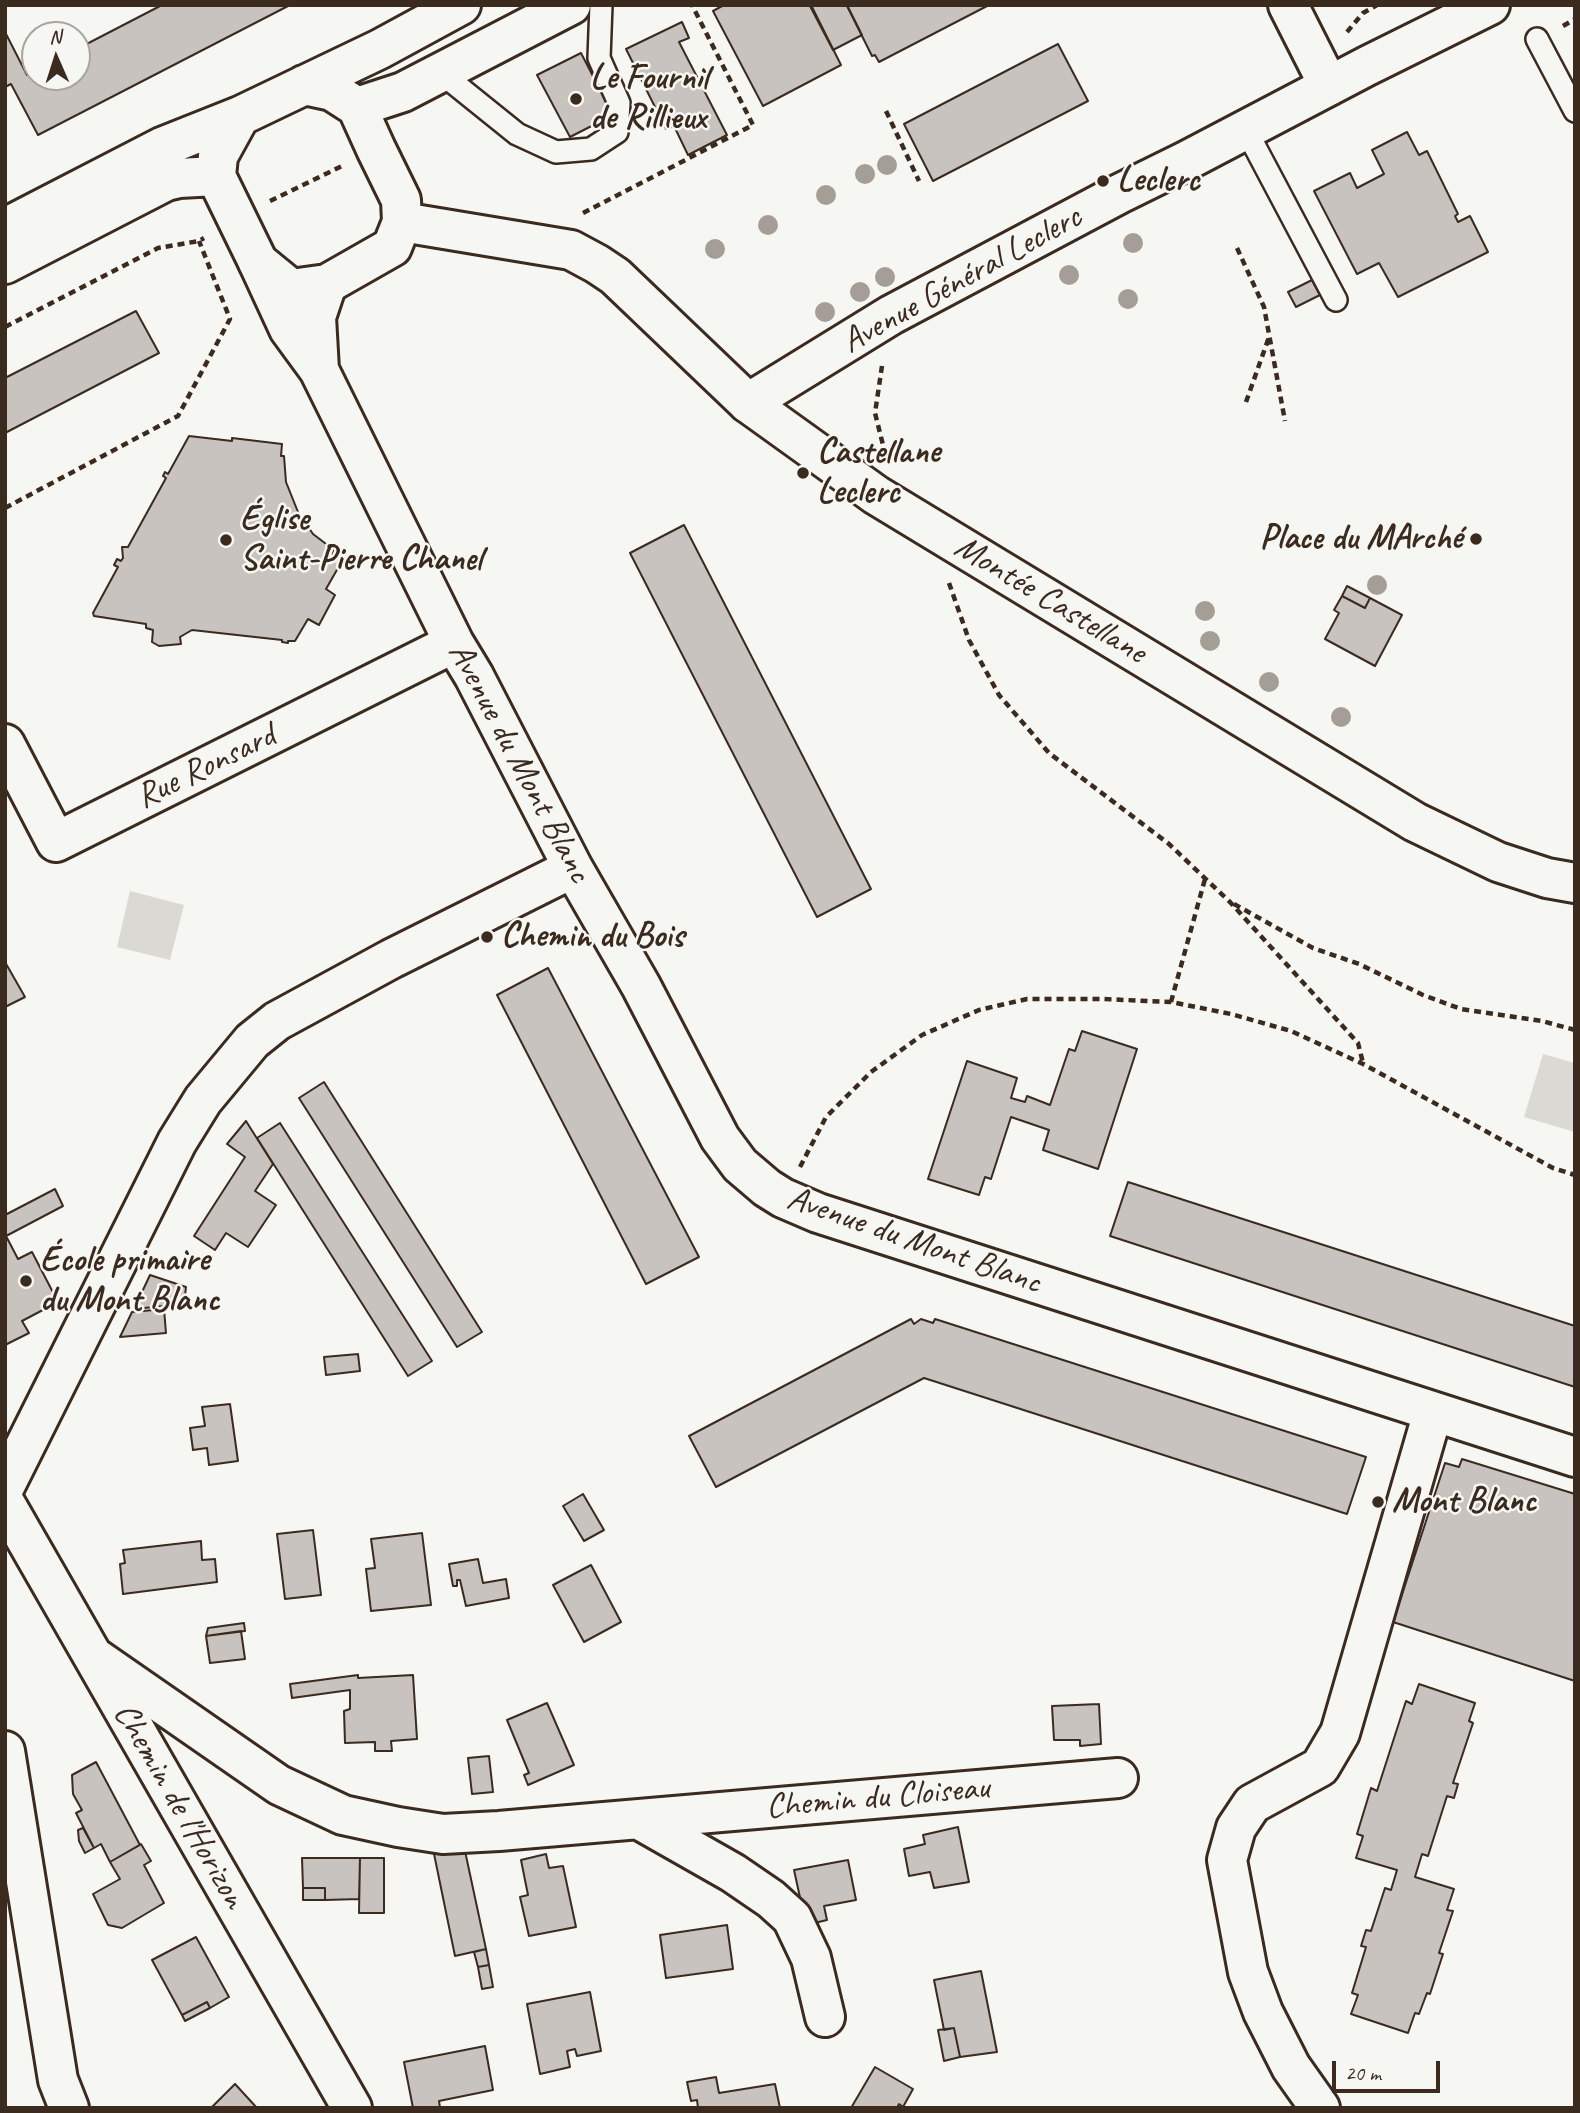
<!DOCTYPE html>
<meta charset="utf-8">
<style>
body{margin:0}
#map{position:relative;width:1580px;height:2113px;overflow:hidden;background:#f6f6f2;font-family:Caveat,sans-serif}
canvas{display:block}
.frame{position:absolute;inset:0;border:7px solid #3b2a1e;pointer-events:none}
.north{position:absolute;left:21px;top:21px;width:70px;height:70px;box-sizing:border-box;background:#f6f6f2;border:2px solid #aba49d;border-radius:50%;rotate:357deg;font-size:19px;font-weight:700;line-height:28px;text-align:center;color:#3b2a1e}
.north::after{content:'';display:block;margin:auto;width:24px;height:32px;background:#3b2a1e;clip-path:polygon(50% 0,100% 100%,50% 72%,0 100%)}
.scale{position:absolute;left:1332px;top:2061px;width:108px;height:32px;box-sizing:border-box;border:4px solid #3b2a1e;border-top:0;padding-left:9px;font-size:21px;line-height:24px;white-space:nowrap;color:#3b2a1e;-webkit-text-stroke:5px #f6f6f2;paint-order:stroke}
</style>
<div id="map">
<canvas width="1580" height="2113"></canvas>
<div class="frame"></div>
<div class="north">N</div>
<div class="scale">20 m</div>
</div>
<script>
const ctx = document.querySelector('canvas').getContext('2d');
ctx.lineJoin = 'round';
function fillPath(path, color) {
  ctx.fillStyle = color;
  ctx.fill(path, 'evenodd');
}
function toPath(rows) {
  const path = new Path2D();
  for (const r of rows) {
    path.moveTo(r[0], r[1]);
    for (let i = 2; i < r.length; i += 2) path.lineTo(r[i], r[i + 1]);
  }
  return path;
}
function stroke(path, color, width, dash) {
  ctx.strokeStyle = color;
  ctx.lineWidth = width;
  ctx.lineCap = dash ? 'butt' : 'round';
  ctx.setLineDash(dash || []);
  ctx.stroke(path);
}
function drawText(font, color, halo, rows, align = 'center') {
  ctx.font = font + ' Caveat,sans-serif';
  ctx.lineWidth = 5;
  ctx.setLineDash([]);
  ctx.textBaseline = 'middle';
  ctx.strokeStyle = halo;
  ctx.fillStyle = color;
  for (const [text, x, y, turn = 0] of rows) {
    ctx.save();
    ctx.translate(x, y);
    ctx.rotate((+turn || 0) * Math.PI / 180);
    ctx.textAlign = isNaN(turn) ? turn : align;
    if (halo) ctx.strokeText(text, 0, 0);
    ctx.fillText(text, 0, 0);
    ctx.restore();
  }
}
fillPath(toPath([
 [130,891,184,905,170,960,117,947],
 [1543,1054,1575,1063,1575,1132,1524,1117]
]), '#dad9d3');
const building = toPath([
 [162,5,290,5,38,135,11,84,5,87,5,32,27,75,35,71,35,77,77,77,77,49,162,5],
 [811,5,841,65,763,106,713,11,724,5,811,5],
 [847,5,862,35,833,50,810,6,847,5],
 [849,5,989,5,879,62,875,55,872,56,847,6,849,5],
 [682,22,689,38,679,42,727,135,688,155,674,126,666,129,626,49,682,22],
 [1058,44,1088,101,933,181,904,124,1058,44],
 [581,53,613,115,570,137,537,75,581,53],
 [1407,132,1419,155,1427,151,1458,214,1455,216,1458,222,1470,216,1488,252,1398,297,1379,263,1357,274,1314,191,1350,173,1357,188,1384,174,1372,150,1407,132],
 [1312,280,1320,295,1296,307,1288,292,1312,280],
 [136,311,159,353,5,433,5,378,136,311],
 [189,436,232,441,232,438,282,444,281,456,284,456,286,482,298,512,313,534,334,550,333,554,342,561,326,589,335,595,319,625,308,619,295,641,288,641,288,643,282,642,282,640,192,630,180,637,181,644,159,646,152,642,153,630,146,628,146,624,94,616,93,613,118,567,114,565,117,559,121,561,123,558,122,547,128,547,166,478,163,476,165,472,168,474,189,436],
 [684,525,871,889,817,917,630,553,684,525],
 [1347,586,1370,598,1365,608,1342,596,1347,586],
 [1342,596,1365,608,1370,598,1402,615,1375,666,1325,639,1339,613,1334,610,1342,596],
 [5,962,25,997,5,1007,5,962],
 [548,968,699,1257,646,1284,497,995,548,968],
 [1082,1031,1137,1049,1098,1169,1043,1150,1049,1130,1011,1117,991,1179,985,1177,979,1195,928,1179,967,1061,1017,1078,1011,1098,1025,1102,1027,1096,1050,1105,1069,1049,1075,1051,1082,1031],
 [324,1082,482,1332,457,1347,299,1098,324,1082],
 [246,1121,273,1164,255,1191,276,1205,248,1247,226,1233,215,1250,194,1236,245,1157,227,1144,246,1121],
 [280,1123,432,1361,408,1376,257,1138,280,1123],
 [1128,1182,1575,1326,1575,1387,1110,1236,1128,1182],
 [55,1189,63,1206,6,1236,18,1259,32,1252,58,1302,22,1321,29,1333,5,1345,5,1211,7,1214,55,1189],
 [150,1275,186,1287,184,1304,134,1309,150,1275],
 [164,1309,166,1333,120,1337,132,1312,164,1309],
 [911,1319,914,1324,921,1319,933,1323,935,1319,1366,1457,1347,1514,924,1378,716,1487,689,1436,911,1319],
 [358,1354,360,1371,326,1375,324,1357,358,1354],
 [230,1404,238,1461,209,1465,207,1448,193,1450,190,1428,205,1426,202,1407,230,1404],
 [1462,1459,1575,1494,1575,1681,1393,1622,1445,1463,1459,1467,1462,1459],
 [583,1494,604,1530,584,1541,563,1506,583,1494],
 [313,1530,321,1595,285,1599,277,1534,313,1530],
 [422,1533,431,1605,371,1611,366,1569,375,1568,371,1539,422,1533],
 [201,1541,202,1560,215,1559,217,1582,123,1594,120,1564,125,1563,123,1550,201,1541],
 [478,1559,483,1583,506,1579,509,1598,466,1606,460,1580,457,1580,457,1586,453,1586,449,1564,478,1559],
 [591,1565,621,1622,584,1642,553,1585,591,1565],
 [244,1623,245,1631,206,1636,208,1628,244,1623],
 [241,1631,245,1659,210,1663,206,1636,241,1631],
 [358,1675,358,1678,413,1675,417,1739,391,1741,392,1751,375,1751,375,1742,345,1743,344,1711,350,1709,350,1690,292,1698,290,1684,358,1675],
 [1419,1684,1475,1703,1469,1721,1473,1723,1453,1783,1458,1784,1454,1798,1447,1796,1428,1856,1422,1854,1415,1877,1454,1889,1447,1910,1453,1911,1439,1953,1443,1954,1430,1994,1427,1993,1419,2014,1415,2013,1408,2033,1351,2014,1358,1995,1352,1993,1366,1947,1361,1946,1366,1930,1371,1931,1385,1888,1391,1890,1397,1870,1356,1858,1363,1836,1357,1834,1371,1788,1377,1791,1406,1701,1412,1704,1419,1684],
 [547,1703,574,1765,528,1785,524,1775,529,1773,507,1720,547,1703],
 [1099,1704,1101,1744,1080,1746,1080,1740,1054,1740,1052,1706,1099,1704],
 [489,1756,493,1792,472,1794,468,1758,489,1756],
 [96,1762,140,1845,110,1862,101,1844,94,1848,76,1813,82,1810,73,1794,72,1775,96,1762],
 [958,1827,969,1882,934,1888,930,1872,909,1876,904,1849,925,1844,923,1835,958,1827],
 [83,1828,94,1848,85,1853,79,1841,78,1830,83,1828],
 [141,1844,151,1861,144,1865,164,1903,122,1928,108,1925,93,1894,120,1879,110,1862,141,1844],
 [433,1849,465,1851,486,1949,455,1956,433,1849],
 [546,1854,549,1868,563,1866,576,1927,529,1936,520,1897,528,1895,521,1860,546,1854],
 [302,1858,360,1858,359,1899,325,1900,325,1888,303,1888,302,1858],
 [360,1858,384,1858,384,1913,359,1913,360,1858],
 [848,1860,856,1900,824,1906,827,1920,806,1925,794,1870,848,1860],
 [303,1888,325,1888,325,1900,303,1900,303,1888],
 [727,1925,733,1969,666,1978,660,1935,727,1925],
 [196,1937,229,1997,210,2008,207,2002,182,2015,152,1960,196,1937],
 [486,1949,489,1965,478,1967,474,1952,486,1949],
 [489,1965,493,1987,482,1989,478,1967,489,1965],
 [981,1971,997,2052,960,2057,954,2028,944,2030,934,1980,981,1971],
 [590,1992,601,2051,577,2056,575,2049,567,2051,570,2067,540,2074,527,2004,590,1992],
 [207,2002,210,2008,185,2021,182,2015,207,2002],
 [954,2028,960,2057,944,2061,938,2030,954,2028],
 [485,2046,493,2090,439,2101,440,2108,413,2108,404,2062,485,2046],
 [875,2067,913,2089,903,2107,899,2104,897,2108,851,2108,875,2067],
 [716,2077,719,2093,775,2084,780,2108,698,2108,697,2100,691,2101,687,2082,716,2077],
 [235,2084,257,2108,211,2108,235,2084]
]);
fillPath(building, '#c8c3be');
stroke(building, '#3b2a1e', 2);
const lane = toPath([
 [1537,39,1575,111],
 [440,72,517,134,556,152,591,149,617,132,619,103,599,58,601,5],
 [1246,130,1336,300]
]);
const street = toPath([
 [1288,5,1329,86],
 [258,262,289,329,319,370,454,643,474,676,573,868,641,986,720,1138,740,1165,767,1188,783,1198,818,1213,1575,1457],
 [319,370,316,317,327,284],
 [748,403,891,315,1119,194,1186,161,1367,66,1490,5],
 [5,744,56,842,454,643],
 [5,1486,177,1142,203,1100,252,1041,277,1021,391,959,573,868],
 [5,1503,352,2108],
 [93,1656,279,1785,343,1815,398,1827,443,1834,499,1831,1118,1778],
 [5,1751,58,2080,69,2108],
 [638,1819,733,1873,771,1899,792,1918,811,1958,825,2017],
 [1320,2108,1291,2067,1263,2012,1248,1972,1227,1860,1236,1828,1252,1804,1320,1767,1340,1733,1433,1412]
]);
const secondary = toPath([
 [357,107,403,92,571,5],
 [240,116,218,156,216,176,258,262,291,289,327,284,392,247,402,222,401,200,376,149,357,107,332,91,304,85],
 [402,222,571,250,597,264,615,276,748,403,876,495,1415,822,1498,862,1547,878,1575,883],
 [5,228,162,147,240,116,380,49,461,5],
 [5,264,166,181,179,178,216,176]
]);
stroke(lane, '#3b2a1e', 26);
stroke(street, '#3b2a1e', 44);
stroke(secondary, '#3b2a1e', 44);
stroke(toPath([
 [1563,26,1575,19],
 [1347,32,1363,13,1377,5],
 [886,111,919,181],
 [270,201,344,165],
 [583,213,753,125,692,5],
 [1237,248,1264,307,1285,421],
 [5,327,158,248,199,241,204,238],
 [882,366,875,413,885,453],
 [1246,402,1269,337],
 [5,508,178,416,230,319,199,241],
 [949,583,969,640,999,695,1049,753,1169,844,1230,902,1358,1043,1363,1063],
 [1234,904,1313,948,1359,964,1423,995,1461,1009,1542,1021,1575,1030],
 [1171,1002,1205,879],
 [800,1167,826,1117,871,1072,922,1035,979,1010,1027,999,1103,999,1171,1002,1231,1014,1291,1031,1363,1064,1553,1168,1575,1175]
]), '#3b2a1e', 4.5, [7, 5]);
stroke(lane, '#f6f6f2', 21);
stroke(street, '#f6f6f2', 38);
stroke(secondary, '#f6f6f2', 38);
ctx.fillStyle = '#a59e96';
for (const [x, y] of [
 [887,165],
 [865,174],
 [826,195],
 [768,225],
 [1133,243],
 [715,249],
 [1069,275],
 [885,277],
 [860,292],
 [1128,299],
 [825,312],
 [1377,585],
 [1205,611],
 [1210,641],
 [1269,682],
 [1341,717]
]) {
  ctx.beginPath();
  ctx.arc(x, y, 10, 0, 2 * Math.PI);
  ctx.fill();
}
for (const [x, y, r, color] of [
 [576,99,7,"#3b2a1e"],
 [1103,181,7,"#3b2a1e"],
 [803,473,7,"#3b2a1e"],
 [1476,539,7,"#3b2a1e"],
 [226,540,7,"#3b2a1e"],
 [487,937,7,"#3b2a1e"],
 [26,1281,7,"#3b2a1e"],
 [1378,1502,7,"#3b2a1e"]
]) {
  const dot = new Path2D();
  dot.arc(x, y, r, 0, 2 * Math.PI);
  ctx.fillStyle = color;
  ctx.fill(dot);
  stroke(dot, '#f6f6f2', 2.5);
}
drawText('bold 35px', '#3b2a1e', '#f6f6f2', [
 ["Le Fournil",590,79],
 ["de Rillieux",590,119],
 ["Leclerc",1117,181],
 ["Castellane",817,453],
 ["Leclerc",817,493],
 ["Église",240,520],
 ["Saint-Pierre Chanel",240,560],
 ["Place du MArché",1462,539,"right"],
 ["Chemin du Bois",501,937],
 ["École primaire",40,1261],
 ["du Mont Blanc",40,1301],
 ["Mont Blanc",1392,1502]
], 'left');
drawText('35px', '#3b2a1e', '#f6f6f2', [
 ["Avenue Général Leclerc",962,280,-29],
 ["Montée Castellane",1050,600,31],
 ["Avenue du Mont Blanc",519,763,62],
 ["Rue Ronsard",206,767,-26],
 ["Avenue du Mont Blanc",914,1241,19],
 ["Chemin du Cloiseau",878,1798,-5],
 ["Chemin de l'Horizon",179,1806,60]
]);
</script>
